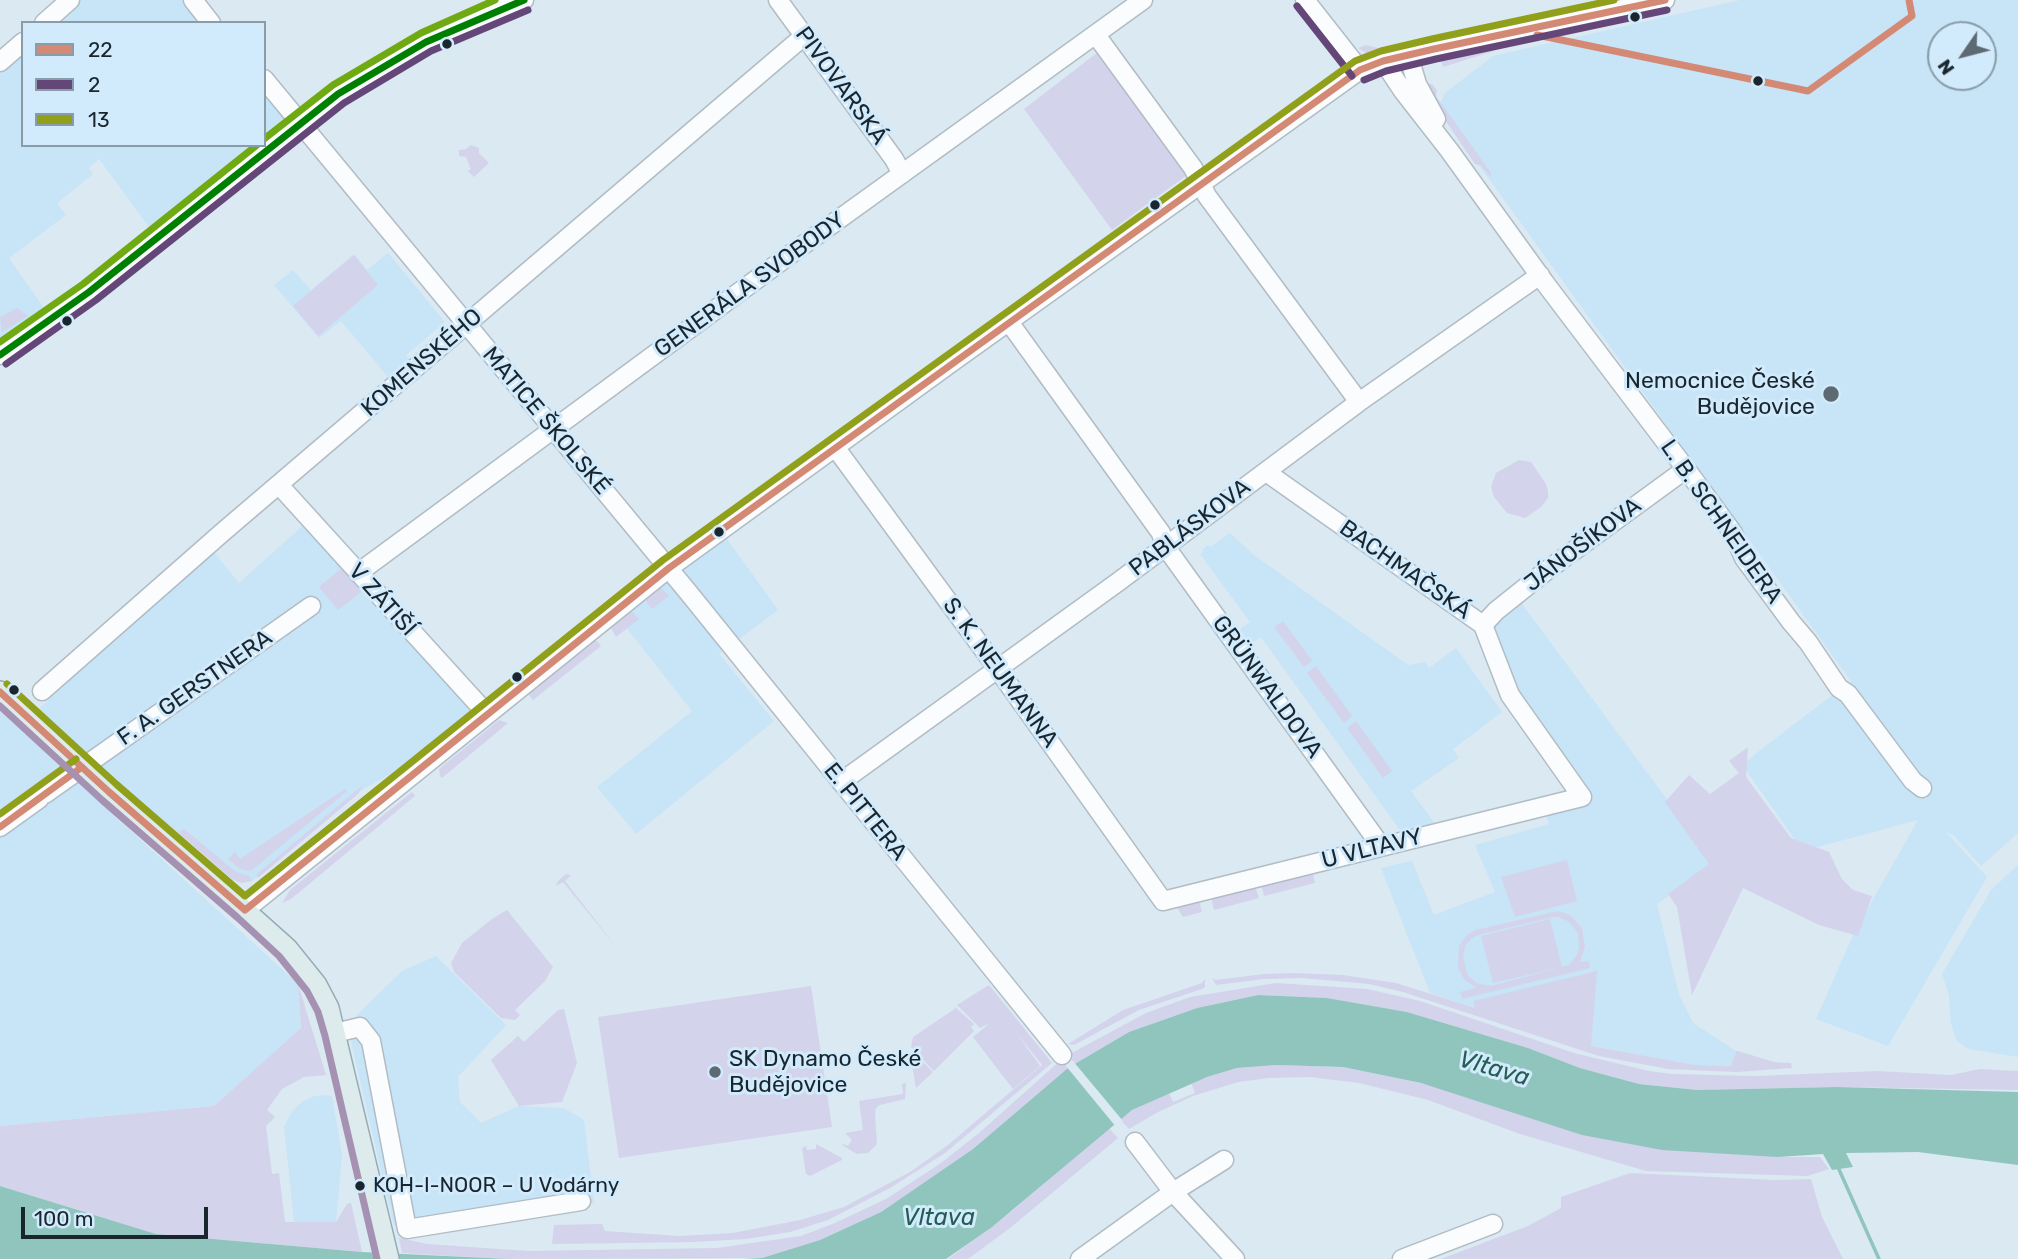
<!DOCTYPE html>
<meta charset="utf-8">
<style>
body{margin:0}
#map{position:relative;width:2018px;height:1259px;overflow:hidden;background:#dbe9f2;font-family:Rubik,sans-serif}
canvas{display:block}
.legend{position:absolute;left:21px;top:21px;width:245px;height:126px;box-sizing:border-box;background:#d1eafc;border:2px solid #889caa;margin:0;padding:9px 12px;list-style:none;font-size:21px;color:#1a262e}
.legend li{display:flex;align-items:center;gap:14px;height:35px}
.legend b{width:35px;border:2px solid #889caa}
.north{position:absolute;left:1927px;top:21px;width:70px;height:70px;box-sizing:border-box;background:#d1eafc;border:2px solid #889caa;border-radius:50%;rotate:235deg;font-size:19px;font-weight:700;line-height:28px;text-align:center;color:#1a262e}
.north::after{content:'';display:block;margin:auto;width:24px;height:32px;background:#5e6a73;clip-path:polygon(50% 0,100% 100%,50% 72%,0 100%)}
.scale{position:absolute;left:21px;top:1207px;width:187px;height:32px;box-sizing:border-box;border:4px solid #1a262e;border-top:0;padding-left:9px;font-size:21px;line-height:24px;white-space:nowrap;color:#1a262e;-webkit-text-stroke:5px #d1eafc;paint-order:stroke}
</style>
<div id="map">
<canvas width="2018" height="1259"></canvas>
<ul class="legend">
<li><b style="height:9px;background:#d38974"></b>22</li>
<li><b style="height:9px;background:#644678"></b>2</li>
<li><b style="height:9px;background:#91a01a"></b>13</li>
</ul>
<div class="north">N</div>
<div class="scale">100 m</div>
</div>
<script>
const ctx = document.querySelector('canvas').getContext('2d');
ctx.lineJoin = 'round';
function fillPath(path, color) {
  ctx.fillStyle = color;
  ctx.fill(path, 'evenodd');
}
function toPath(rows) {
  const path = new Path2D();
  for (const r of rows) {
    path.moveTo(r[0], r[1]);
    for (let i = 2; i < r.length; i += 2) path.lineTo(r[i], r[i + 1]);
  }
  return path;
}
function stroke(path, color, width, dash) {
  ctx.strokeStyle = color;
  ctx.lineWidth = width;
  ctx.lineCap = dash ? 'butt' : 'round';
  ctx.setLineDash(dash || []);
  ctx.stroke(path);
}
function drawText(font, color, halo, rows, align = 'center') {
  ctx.font = font + ' Rubik,sans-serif';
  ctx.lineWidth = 6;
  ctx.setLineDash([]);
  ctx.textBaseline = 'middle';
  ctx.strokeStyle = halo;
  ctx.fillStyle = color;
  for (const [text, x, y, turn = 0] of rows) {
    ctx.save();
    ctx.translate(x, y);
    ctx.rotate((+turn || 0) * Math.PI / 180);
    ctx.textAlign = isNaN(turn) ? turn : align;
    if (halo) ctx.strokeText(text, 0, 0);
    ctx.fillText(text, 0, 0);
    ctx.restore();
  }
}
fillPath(toPath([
 [75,0,185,0,205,23,50,23],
 [1740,0,2018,0,2018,833,1981,866,1954,836,1946,832,1987,877,1888,1046,1816,1019,1855,931,1918,820,1803,851,1743,766,1755,754,1851,681,1438,108,1445,93,1493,56],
 [1941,35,1983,35,1983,77,1941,77],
 [23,47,23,145,264,145,264,85,295,125,155,235,99,159,89,168,93,174,57,203,66,215,9,258,49,315,0,342,0,69],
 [388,253,445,322,406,355,409,359,388,377,341,321,319,338,274,285,293,270,311,290,354,254,367,270],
 [309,520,490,707,438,748,360,791,252,881,237,882,34,713,213,551,239,583],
 [717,525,778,610,719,654,774,721,636,834,597,787,692,711,609,606,653,570],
 [1230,533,1254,555,1408,665,1425,662,1429,668,1456,648,1502,712,1453,749,1459,758,1411,791,1435,824,1402,833,1261,637,1250,644,1240,629,1250,622,1200,554,1203,552,1202,550,1208,545,1210,547],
 [1516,596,1715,864,1657,904,1679,995,1693,1023,1736,1051,1731,1066,1694,1065,1581,1044,1430,993,1381,868,1412,861,1434,915,1495,892,1475,845,1549,824,1543,808,1582,797,1510,695,1483,625],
 [0,711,298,984,301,1028,214,1106,0,1126],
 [2018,865,2018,1057,1968,1049,1956,1040,1951,1023,1949,995,1942,974,1991,890],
 [436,956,506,1025,458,1077,460,1102,481,1123,519,1106,564,1108,584,1120,594,1203,466,1225,394,1226,347,1025,402,971],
 [326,1095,332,1096,342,1155,336,1222,294,1222,284,1127,293,1110,302,1102,314,1096]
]), '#c8e4f7');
fillPath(toPath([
 [1422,41,1427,44,1377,54,1368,54,1358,48,1366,45,1381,49],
 [1505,43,1513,45,1443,67,1440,57],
 [1098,52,1187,175,1112,230,1024,109],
 [1428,84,1432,84,1437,90,1436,96,1491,173,1491,177,1480,165,1475,164,1434,104,1425,86],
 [471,145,479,148,479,153,489,163,474,177,468,171,471,169,466,157,459,156,459,150,466,149],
 [354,255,378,285,318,336,293,306],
 [17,308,28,316,2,332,0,317],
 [1519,460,1531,462,1546,484,1548,491,1548,498,1541,507,1525,518,1507,513,1494,497,1491,487,1496,473],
 [342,568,361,592,338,610,319,587],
 [661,588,669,596,652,609,646,601,648,598],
 [630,610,639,619,616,637,610,626],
 [1283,621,1312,661,1304,667,1274,627],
 [593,640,597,641,601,646,533,700,529,695,531,690],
 [1316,666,1352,716,1344,723,1307,673],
 [499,720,508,723,442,778,440,776,439,769],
 [1356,721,1392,771,1383,778,1347,728],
 [1748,747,1746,777,1791,838,1829,852,1842,879,1853,890,1872,896,1858,936,1819,925,1743,888,1692,995,1677,907,1668,894,1709,864,1665,802,1689,775,1710,794,1739,773,1729,761],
 [363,785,358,794,258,878,256,875],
 [345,789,347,791,251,871,240,869,228,859,235,852,240,859],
 [412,792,415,796,291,899,282,903,290,890],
 [184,829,236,872,249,876,252,881,242,883,233,880,178,832],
 [1567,860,1577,901,1515,917,1501,877],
 [1312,871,1315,883,1264,896,1261,884],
 [566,874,571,875,565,881,617,948,563,882,556,886,558,881],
 [1255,886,1259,898,1214,910,1211,897],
 [1199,900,1202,912,1183,917,1176,906],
 [507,910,553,967,545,981,515,1010,520,1015,515,1020,501,1018,454,972,451,963,462,943,492,919],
 [1558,911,1570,915,1582,928,1585,947,1580,962,1589,961,1590,968,1462,999,1460,992,1476,988,1464,979,1458,967,1459,946,1467,935,1476,930],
 [1553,917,1559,917,1569,922,1578,933,1579,948,1577,955,1569,965,1491,986,1476,983,1467,974,1463,956,1465,946,1471,939,1478,935],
 [1550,919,1562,967,1493,983,1481,936],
 [1597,971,1591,1046,1695,1065,1731,1066,1736,1051,1738,1051,1774,1062,1791,1063,1792,1068,1737,1072,1668,1069,1599,1056,1403,992,1369,984,1302,978,1264,979,1216,985,1212,978,1216,980,1264,974,1294,973,1343,975,1396,983,1475,1008,1473,1001],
 [1205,979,1205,987,1202,989,1139,1010,1074,1045,1068,1044,1123,1010,1202,983],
 [1276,983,1367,989,1420,1001,1574,1053,1649,1071,1672,1074,1755,1076,1878,1071,1951,1075,1980,1069,2018,1071,2018,1090,1837,1087,1697,1090,1639,1084,1580,1068,1528,1048,1407,1012,1327,998,1258,995,1197,1008,1129,1032,1075,1064,1068,1055,1146,1013,1190,997],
 [298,984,326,1075,304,1077,282,1089,267,1110,275,1117,266,1126,272,1174,279,1173,285,1222,336,1222,347,1204,351,1203,362,1252,156,1234,0,1186,0,1126,214,1106,301,1028],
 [989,985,1052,1063,945,1153,890,1188,828,1220,790,1232,746,1239,692,1242,552,1244,554,1225,602,1224,605,1231,679,1236,733,1233,800,1220,844,1207,910,1172,948,1145,1042,1065,1016,1032,1040,1066,1013,1089,973,1037,990,1023,980,1028,957,1005],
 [811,986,832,1127,619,1158,598,1017],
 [956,1008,974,1024,971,1027,974,1031,934,1071,911,1047,913,1037],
 [564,1009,577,1063,562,1102,519,1106,491,1060,518,1036,524,1042,558,1010],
 [916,1055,933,1072,916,1088,911,1060],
 [1061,1060,1068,1068,973,1149,881,1212,820,1240,762,1258,505,1259,402,1253,399,1238,427,1244,528,1251,717,1248,801,1236,835,1223,886,1199,941,1163,979,1133],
 [1276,1065,1343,1067,1778,1157,1820,1157,1829,1169,1807,1176,1646,1171,1520,1134,1428,1100,1359,1083,1310,1077,1269,1078,1238,1082,1193,1096,1158,1112,1129,1129,1120,1119,1132,1110,1169,1093,1173,1102,1195,1093,1191,1083,1207,1077,1237,1068],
 [906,1083,905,1099,880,1105,876,1108,875,1113,877,1144,868,1153,857,1154,842,1145,842,1144,848,1146,852,1140,845,1133,863,1130,859,1101,903,1094,902,1084],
 [1109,1128,1118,1138,1010,1228,968,1259,948,1259,1012,1211],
 [816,1144,842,1158,842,1160,810,1176,806,1174,802,1148,806,1146,807,1150,816,1149],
 [1630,1173,1774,1180,1811,1179,1822,1217,1843,1259,1441,1259,1528,1226,1561,1208,1561,1197]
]), '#d4d3ec');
fillPath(toPath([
 [1258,995,1327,998,1407,1012,1528,1048,1580,1068,1639,1084,1697,1090,1837,1087,2018,1092,2018,1165,1918,1152,1846,1153,1853,1167,1832,1170,1823,1154,1778,1157,1662,1150,1582,1135,1421,1083,1343,1067,1276,1065,1237,1068,1207,1077,1132,1110,992,1227,946,1259,744,1259,762,1258,820,1240,881,1212,973,1149,1068,1068,1129,1032,1197,1008],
 [0,1186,156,1234,362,1252,508,1259,0,1259]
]), '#90c5bd');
fillPath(toPath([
 [1073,1061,1123,1121,1116,1127,1066,1066]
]), '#dbe9f2');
stroke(toPath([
 [1837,1165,1879,1259]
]), '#90c5bd', 3.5);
const minor = toPath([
 [193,0,211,23],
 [778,0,894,159,902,174],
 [1305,0,1360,70],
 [44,23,70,0],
 [1096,35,1193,168,1207,196,1359,402],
 [1409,57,1417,84,1436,119],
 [1383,61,1403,91,1449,150,1545,283,1686,469,1733,533,1744,558,1791,622,1808,642,1839,688,1848,694,1913,781,1922,788],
 [0,62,23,42],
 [264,79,688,592,1062,1055],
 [1009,322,1161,533,1165,546,1381,846],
 [0,355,89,292,338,94,426,42,483,16,524,0],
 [835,447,997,668,1163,901,1582,797,1510,695,1483,625,1266,472],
 [279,485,487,714],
 [358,573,799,248,1143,0],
 [1483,625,1496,611,1546,571,1686,469],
 [42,691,224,531,804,36],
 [841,782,1118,582,1359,402,1540,275],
 [45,794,311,606],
 [0,827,39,799],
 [245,910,669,568,948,365,1360,70,1383,61,1434,49,1665,0],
 [335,1033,360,1027,371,1041,407,1229,581,1201],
 [1135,1142,1173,1192,1235,1259],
 [1080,1259,1173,1192,1224,1160],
 [1402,1259,1493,1224]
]);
const major = toPath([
 [0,692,161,836],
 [165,840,287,949,316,985,328,1008,388,1259]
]);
stroke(minor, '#b1bcc4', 21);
stroke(major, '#94adb4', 24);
stroke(minor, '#fafcfd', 18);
stroke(major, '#deebed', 21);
stroke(toPath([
 [1537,35,1808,91,1912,16,1909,0],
 [0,692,109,792,245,910],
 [0,827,82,767],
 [245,910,669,568,1360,70,1383,61,1434,49,1665,0]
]), '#d38974', 7);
stroke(toPath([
 [1297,6,1352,76],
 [1364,80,1386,71,1436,59,1667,10],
 [6,364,96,300,344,103,431,51,528,10]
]), '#644678', 7);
stroke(toPath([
 [7,684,116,784,245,896,663,560,1355,61,1381,51,1432,39,1614,0],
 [0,814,76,759]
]), '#91a01a', 7);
stroke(toPath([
 [0,355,89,292,338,94,426,42,524,0]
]), '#008000', 7);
stroke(toPath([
 [0,706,102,800,238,918,279,956,307,991,318,1012,325,1036,377,1259]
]), '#a591b1', 7);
stroke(toPath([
 [264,139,333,85,421,33,495,0],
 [0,342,83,284,257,145]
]), '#70aa12', 7);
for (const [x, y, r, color] of [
 [1635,17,6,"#1a262e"],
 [447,44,6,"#1a262e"],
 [1758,81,6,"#1a262e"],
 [1155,205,6,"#1a262e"],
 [67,321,6,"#1a262e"],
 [1831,394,9,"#5e6a73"],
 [719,532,6,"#1a262e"],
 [517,677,6,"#1a262e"],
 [14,690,6,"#1a262e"],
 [715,1072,7,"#5e6a73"],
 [360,1186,6,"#1a262e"]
]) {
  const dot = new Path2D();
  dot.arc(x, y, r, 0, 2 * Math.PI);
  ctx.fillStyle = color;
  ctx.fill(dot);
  stroke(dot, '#d1eafc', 2.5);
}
drawText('21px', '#1a262e', '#d1eafc', [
 ["KOH-I-NOOR – U Vodárny",373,1186]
], 'left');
drawText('23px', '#1a262e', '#d1eafc', [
 ["PIVOVARSKÁ",841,86,54],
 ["GENERÁLA SVOBODY",750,285,-36],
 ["KOMENSKÉHO",422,363,-41],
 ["MATICE ŠKOLSKÉ",546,421,50],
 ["L. B. SCHNEIDERA",1721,522,55],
 ["PABLÁSKOVA",1190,528,-37],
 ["JÁNOŠÍKOVA",1583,545,-37],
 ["BACHMAČSKÁ",1405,570,35],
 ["V ZÁTIŠÍ",382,600,48],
 ["S. K. NEUMANNA",1000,673,54],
 ["GRÜNWALDOVA",1267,687,54],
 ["F. A. GERSTNERA",195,688,-35],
 ["E. PITTERA",865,812,51],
 ["U VLTAVY",1372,849,-14]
]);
drawText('23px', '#1a262e', '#d1eafc', [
 ["Nemocnice České",1815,381],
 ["Budějovice",1815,407],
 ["SK Dynamo České",729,1059,"left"],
 ["Budějovice",729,1085,"left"]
], 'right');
drawText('italic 24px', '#245e53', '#d1eafc', [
 ["Vltava",1494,1069,16],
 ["Vltava",939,1218]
]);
</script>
